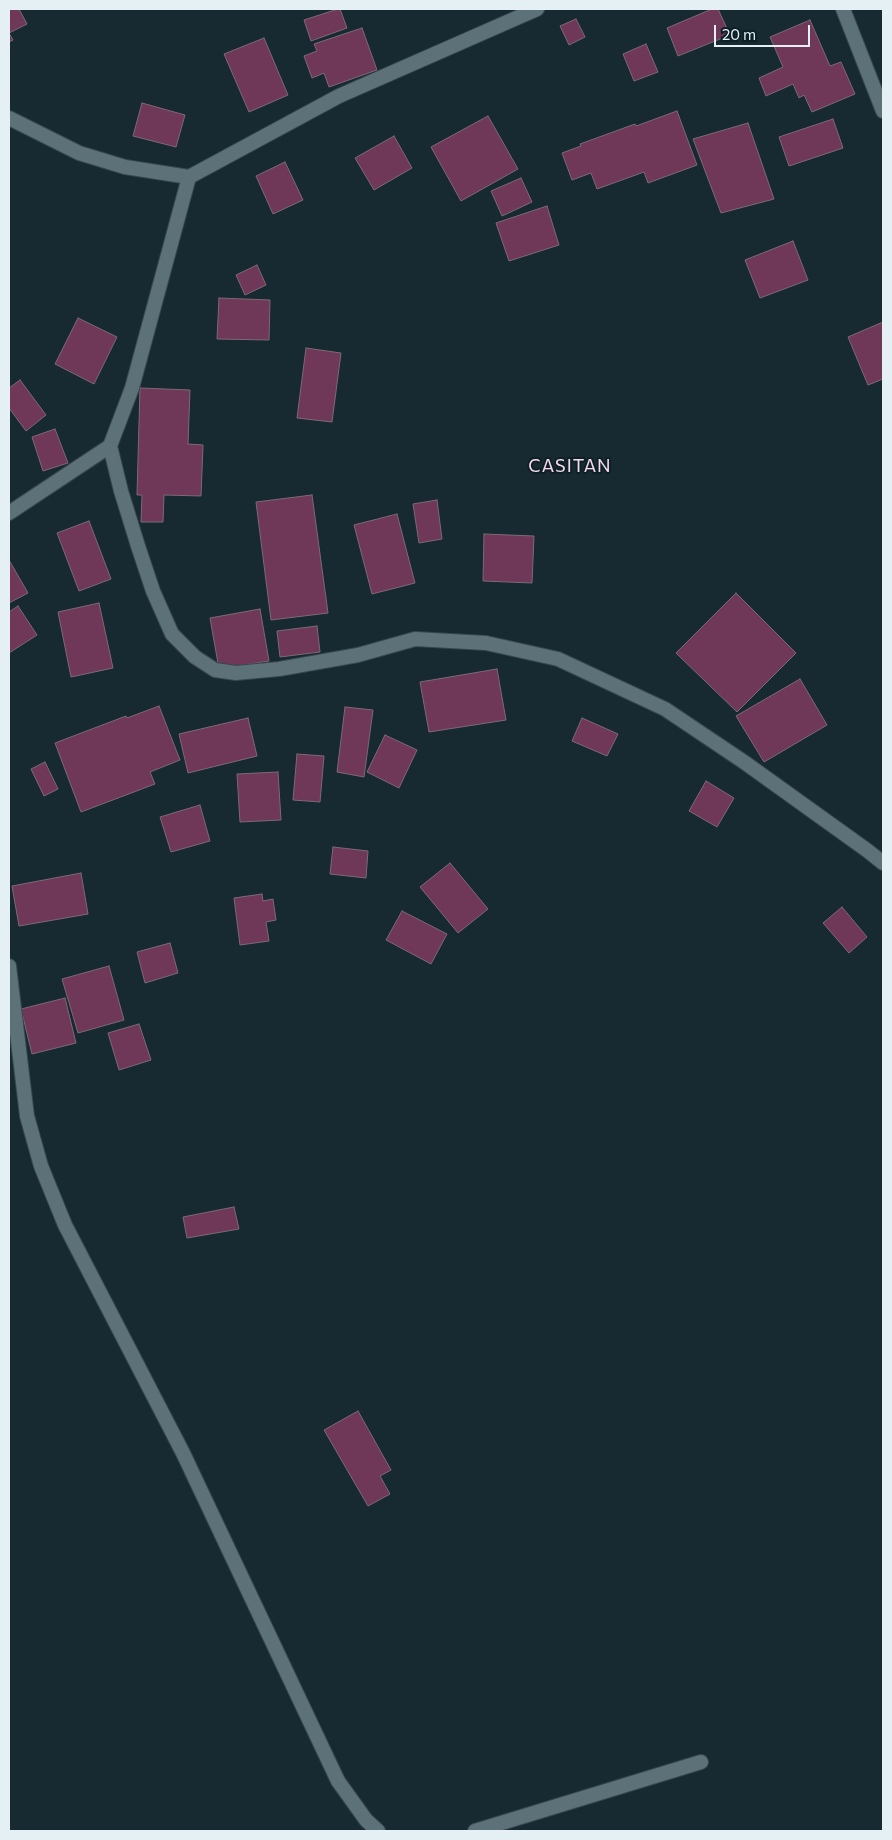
<!DOCTYPE html>
<style>
body{margin:0}
#map{position:relative;width:892px;height:1840px;overflow:hidden;background:#172a31;font-family:Commissioner,sans-serif}
canvas{display:block}
.frame{position:absolute;inset:0;border:10px solid #e5f0f5;pointer-events:none}
.scale{position:absolute;left:714px;top:25px;width:96px;height:22px;box-sizing:border-box;border:2px solid #e5f0f5;border-top:0;padding-left:6px;font-size:15px;line-height:18px;white-space:nowrap;color:#e5f0f5;-webkit-text-stroke:4px #0e2027;paint-order:stroke}
</style>
<div id="map">
<canvas width="892" height="1840"></canvas>
<div class="frame"></div>
<div class="scale">20 m</div>
</div>
<script>
const ctx = document.querySelector('canvas').getContext('2d');
ctx.lineJoin = 'round';
function fillPath(path, color) {
  ctx.fillStyle = color;
  ctx.fill(path, 'evenodd');
}
function toPath(rows) {
  const path = new Path2D();
  for (const r of rows) {
    path.moveTo(r[0], r[1]);
    for (let i = 2; i < r.length; i += 2) path.lineTo(r[i], r[i + 1]);
  }
  return path;
}
function stroke(path, color, width, dash) {
  ctx.strokeStyle = color;
  ctx.lineWidth = width;
  ctx.lineCap = dash ? 'butt' : 'round';
  ctx.setLineDash(dash || []);
  ctx.stroke(path);
}
function drawText(font, color, halo, rows, align = 'center') {
  ctx.font = font + ' Commissioner,sans-serif';
  ctx.lineWidth = 4;
  ctx.setLineDash([]);
  ctx.textBaseline = 'middle';
  ctx.strokeStyle = halo;
  ctx.fillStyle = color;
  for (const [text, x, y, turn = 0] of rows) {
    ctx.save();
    ctx.translate(x, y);
    ctx.rotate((+turn || 0) * Math.PI / 180);
    ctx.textAlign = isNaN(turn) ? turn : align;
    if (halo) ctx.strokeText(text, 0, 0);
    ctx.fillText(text, 0, 0);
    ctx.restore();
  }
}
const building = toPath([
 [9,9,19,9,27,24,9,33,13,40,9,42,9,9],
 [338,9,340,9,347,28,311,41,304,20,338,9],
 [712,9,718,9,730,35,678,56,667,28,712,9],
 [576,19,585,37,569,45,560,26,576,19],
 [810,20,830,66,841,62,855,94,812,112,804,95,799,98,793,84,766,96,759,78,783,67,770,37,810,20],
 [362,28,377,70,329,87,324,73,312,78,304,56,317,51,314,44,362,28],
 [264,38,288,95,249,112,224,54,264,38],
 [646,44,658,72,634,81,623,54,646,44],
 [142,103,185,115,176,147,133,136,142,103],
 [677,111,697,165,648,183,644,172,597,189,591,173,572,180,562,153,581,146,580,144,635,124,636,126,677,111],
 [488,116,518,169,461,201,431,147,488,116],
 [833,119,843,148,789,166,779,137,833,119],
 [748,123,774,199,721,213,693,139,748,123],
 [394,136,412,168,374,190,355,158,394,136],
 [285,162,303,200,273,214,256,176,285,162],
 [521,178,532,202,502,216,491,191,521,178],
 [547,206,559,245,509,261,496,223,547,206],
 [793,241,808,280,760,298,745,260,793,241],
 [257,265,266,285,245,295,236,275,257,265],
 [219,298,270,300,269,340,217,339,219,298],
 [78,318,117,337,94,384,55,364,78,318],
 [883,322,883,379,868,385,848,337,883,322],
 [306,348,341,353,332,422,297,418,306,348],
 [20,380,46,415,26,431,9,408,9,388,20,380],
 [140,388,190,390,188,444,203,445,201,496,164,495,163,522,141,522,142,495,137,495,140,388],
 [55,429,68,463,43,471,32,437,55,429],
 [312,495,328,613,271,620,256,502,312,495],
 [437,500,442,539,419,543,413,504,437,500],
 [397,514,415,583,372,594,354,525,397,514],
 [89,521,111,579,79,591,57,533,89,521],
 [484,534,534,536,532,583,483,581,484,534],
 [9,560,28,593,9,603,9,560],
 [736,593,796,653,737,712,676,653,736,593],
 [99,603,113,668,71,677,58,612,99,603],
 [18,606,37,635,9,653,9,612,18,606],
 [260,609,269,661,219,669,210,618,260,609],
 [317,626,320,652,280,657,277,631,317,626],
 [497,669,506,720,429,732,420,682,497,669],
 [800,679,827,725,764,762,736,716,800,679],
 [159,706,180,760,150,772,155,784,81,812,55,743,126,716,127,718,159,706],
 [345,707,373,710,364,777,337,772,345,707],
 [248,718,257,756,188,773,179,734,248,718],
 [582,718,618,734,607,756,572,741,582,718],
 [385,735,417,750,399,788,367,772,385,735],
 [297,754,324,756,320,802,293,800,297,754],
 [45,762,58,789,44,796,31,769,45,762],
 [278,772,281,820,240,822,237,774,278,772],
 [706,781,734,798,717,827,689,811,706,781],
 [200,805,210,841,171,852,160,817,200,805],
 [333,847,368,851,366,878,330,874,333,847],
 [450,863,488,909,458,933,420,887,450,863],
 [81,873,88,914,19,926,12,886,81,873],
 [262,894,263,901,273,899,276,920,266,922,269,941,240,945,234,898,262,894],
 [842,907,867,937,849,953,823,923,842,907],
 [402,911,447,934,431,964,386,940,402,911],
 [170,943,178,973,145,983,137,952,170,943],
 [109,966,124,1020,78,1033,62,979,109,966],
 [65,998,76,1043,32,1054,21,1009,65,998],
 [139,1024,151,1060,119,1070,108,1033,139,1024],
 [234,1207,239,1229,187,1238,183,1217,234,1207],
 [358,1411,391,1470,380,1476,390,1494,368,1506,324,1430,358,1411]
]);
fillPath(building, '#6f3758');
stroke(building, '#7d6a74', 1);
const minor = toPath([
 [843,9,883,111],
 [9,118,79,153,125,167,189,177,339,96,537,9],
 [110,446,132,388,189,177],
 [9,513,110,446,121,491,138,546,153,591,172,634,195,657,215,670,236,673,279,669,358,655,415,639,486,643,558,659,665,709,744,762,868,851,883,863],
 [9,966,27,1116,41,1166,65,1225,183,1453,338,1781,366,1820,378,1831],
 [475,1831,701,1762]
]);
stroke(minor, '#38474e', 16);
stroke(minor, '#5d7179', 14);
ctx.letterSpacing = '1px';
drawText('18px', '#f9daea', '#0e2027', [
 ["CASITAN",570,466]
]);
ctx.letterSpacing = '0px';
</script>
